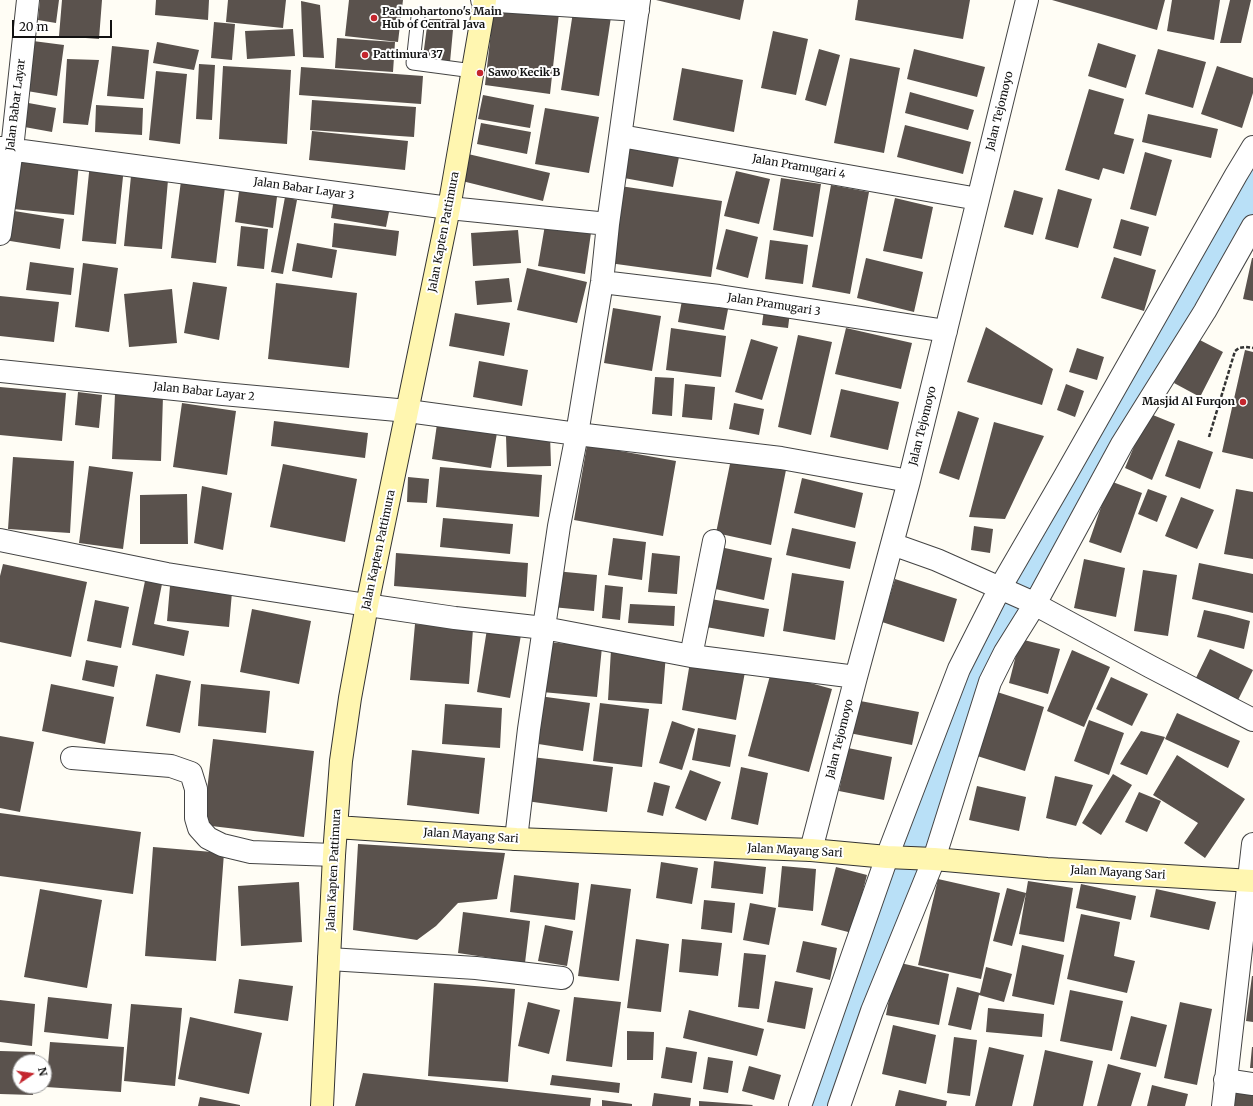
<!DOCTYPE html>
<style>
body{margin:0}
#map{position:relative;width:1253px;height:1106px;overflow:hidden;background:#fffdf5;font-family:Merriweather,serif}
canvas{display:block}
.north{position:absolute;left:12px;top:1054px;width:40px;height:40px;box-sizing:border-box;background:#fff;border:1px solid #a0a0a0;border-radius:50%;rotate:77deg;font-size:11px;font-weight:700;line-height:16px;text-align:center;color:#111}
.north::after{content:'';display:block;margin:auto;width:14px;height:18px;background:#c4262e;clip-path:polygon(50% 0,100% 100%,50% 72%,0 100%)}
.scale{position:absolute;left:12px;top:20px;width:100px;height:18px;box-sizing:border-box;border:2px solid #111;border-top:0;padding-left:5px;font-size:12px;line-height:14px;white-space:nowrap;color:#111;-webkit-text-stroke:3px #fff;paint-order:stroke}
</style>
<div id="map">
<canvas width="1253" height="1106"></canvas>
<div class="north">N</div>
<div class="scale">20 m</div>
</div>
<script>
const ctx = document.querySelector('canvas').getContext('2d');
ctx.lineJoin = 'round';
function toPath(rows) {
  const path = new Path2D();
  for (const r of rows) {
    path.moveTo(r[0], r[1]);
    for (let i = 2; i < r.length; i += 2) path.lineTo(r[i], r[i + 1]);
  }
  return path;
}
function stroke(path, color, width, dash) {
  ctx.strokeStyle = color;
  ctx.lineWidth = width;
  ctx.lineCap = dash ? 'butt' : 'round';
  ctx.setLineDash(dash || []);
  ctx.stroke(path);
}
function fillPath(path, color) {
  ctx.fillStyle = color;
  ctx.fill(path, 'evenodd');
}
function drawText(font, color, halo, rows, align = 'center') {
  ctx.font = font + ' Merriweather,serif';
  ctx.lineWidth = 4;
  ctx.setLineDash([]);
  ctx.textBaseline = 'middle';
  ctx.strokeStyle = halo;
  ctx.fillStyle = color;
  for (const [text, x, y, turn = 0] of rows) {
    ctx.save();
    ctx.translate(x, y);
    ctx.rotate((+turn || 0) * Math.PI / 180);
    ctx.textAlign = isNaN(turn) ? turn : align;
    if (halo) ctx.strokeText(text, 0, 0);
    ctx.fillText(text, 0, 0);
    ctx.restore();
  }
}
stroke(toPath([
 [822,1106,913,868,971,664,1253,185]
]), '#b9e0f7', 35);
fillPath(toPath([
 [40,0,59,0,56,23,38,20],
 [62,0,102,0,99,39,59,36],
 [156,0,209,0,208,20,155,15],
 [228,0,286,0,283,28,226,22],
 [349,0,403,0,398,42,345,36],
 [656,0,744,0,740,20],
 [858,0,970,0,963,39,855,20],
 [1052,0,1165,0,1157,30],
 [1172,0,1220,0,1214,40,1167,31],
 [1230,0,1251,0,1241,43,1220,43],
 [301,1,320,5,324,58,303,57],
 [494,5,559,13,550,94,485,85],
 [573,12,611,17,599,96,561,90],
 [428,19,454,19,450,62,423,57],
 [214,22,235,24,232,60,211,58],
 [293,29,295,56,247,59,245,31],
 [773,31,808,39,796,95,761,88],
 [337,38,395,42,393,72,335,68],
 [33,41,64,45,57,96,27,91],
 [157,42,199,50,194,70,153,63],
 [1098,43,1136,55,1126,88,1088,76],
 [112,46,149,50,144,99,107,96],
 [819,49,840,55,826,106,805,100],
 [914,49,985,67,977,97,907,79],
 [1158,49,1206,62,1193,108,1145,94],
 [850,58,900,68,884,153,834,143],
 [67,59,99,60,88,125,63,123],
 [199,64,215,65,212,120,196,119],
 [223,66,291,70,287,144,219,139],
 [1217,66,1253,78,1253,93,1242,128,1201,114],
 [301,67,423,76,421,104,299,95],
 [682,68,743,80,734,132,673,120],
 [156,71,187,74,180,144,149,140],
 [1089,89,1124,99,1114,134,1134,139,1124,174,1103,168,1099,180,1065,170],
 [910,92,974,110,968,130,905,113],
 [483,95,534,105,530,128,478,119],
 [312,100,416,107,414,137,310,130],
 [23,102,56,108,52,132,19,126],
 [96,105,143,108,142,135,95,132],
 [545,108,599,117,589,173,535,164],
 [1148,114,1218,129,1211,158,1142,142],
 [481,123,531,132,527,154,477,144],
 [905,125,971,142,963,174,897,157],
 [312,131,408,141,405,170,309,160],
 [630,143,680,152,673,187,624,178],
 [1145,152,1172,160,1156,216,1130,209],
 [468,154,550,173,543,201,462,181],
 [19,156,79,163,74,215,13,209],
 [90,163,124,167,116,244,82,241],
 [736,171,770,179,759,224,724,216],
 [131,176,168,180,162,249,124,246],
 [781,178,821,184,813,237,773,230],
 [181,181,225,187,216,263,171,258],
 [240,184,278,189,273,228,235,222],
 [831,185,869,192,850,294,812,287],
 [620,186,722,201,711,277,609,263],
 [1058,189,1092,199,1078,248,1045,239],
 [1014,190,1043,198,1033,235,1004,227],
 [285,197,297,200,283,274,271,272],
 [334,198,390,207,386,227,331,218],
 [895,198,933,207,922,259,883,251],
 [8,210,64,219,60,249,4,240],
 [1121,219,1149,227,1141,256,1113,248],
 [334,223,399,231,396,256,332,247],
 [545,225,591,233,585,274,538,266],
 [241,226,268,229,264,269,237,266],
 [726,229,758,237,748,278,716,269],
 [518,230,521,263,473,266,471,233],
 [770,240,808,245,803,284,765,279],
 [297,243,337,250,332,278,292,271],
 [1114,257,1156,270,1144,311,1101,298],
 [866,258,923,272,914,312,857,298],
 [1252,258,1253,258,1253,301,1243,299],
 [30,262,74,268,71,295,26,290],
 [83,263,118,268,109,332,75,327],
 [527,268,587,282,577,323,517,310],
 [509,278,512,302,477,305,475,281],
 [193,282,227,287,219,340,184,333],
 [276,283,357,293,349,368,268,359],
 [172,289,177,343,129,347,124,294],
 [683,295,729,304,724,330,678,322],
 [0,296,59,302,54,342,0,336],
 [613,308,661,316,652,371,604,363],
 [764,309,790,312,788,328,762,325],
 [455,313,510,323,504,356,449,346],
 [986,327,1053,369,1042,405,967,382],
 [671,328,726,336,721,377,666,370],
 [846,328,912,343,901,389,835,374],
 [798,335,832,342,811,435,778,427],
 [1196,338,1223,352,1200,397,1174,383],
 [751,339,778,347,762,400,735,392],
 [1077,348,1104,357,1097,380,1069,372],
 [1245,350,1253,352,1253,459,1222,452],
 [479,361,528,370,522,406,473,397],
 [655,377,674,378,672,416,652,414],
 [685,384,715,387,712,420,682,417],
 [1066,384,1084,391,1075,417,1057,410],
 [0,387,66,393,62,441,0,435],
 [841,389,899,402,888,450,830,437],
 [78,392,102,395,99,428,75,425],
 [115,394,163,396,161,461,112,459],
 [182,403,236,411,227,475,173,467],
 [734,403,764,409,759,435,729,429],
 [958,411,979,418,959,480,939,473],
 [1148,413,1175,424,1152,480,1125,468],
 [274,421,368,433,365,458,271,446],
 [994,422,1044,436,1005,519,969,517],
 [437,424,497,433,491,468,432,459],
 [550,434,551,466,507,467,506,436],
 [1178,440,1213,452,1200,489,1165,476],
 [587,445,676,461,663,536,574,520],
 [13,457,74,461,70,533,8,529],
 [731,459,786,470,771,545,716,533],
 [283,464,357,479,345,542,270,527],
 [89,466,133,472,123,549,79,543],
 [440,467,542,475,539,517,436,507],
 [408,477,429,479,427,503,407,502],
 [802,478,863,493,855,528,794,513],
 [1110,481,1142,493,1121,553,1089,542],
 [202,486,232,493,223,550,194,543],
 [1148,489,1167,496,1157,522,1138,514],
 [1236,489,1253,492,1253,559,1224,554],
 [187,494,188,544,140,544,140,495],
 [1181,497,1214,510,1197,549,1165,536],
 [443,518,513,524,510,554,440,547],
 [974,526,993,529,990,553,971,550],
 [792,528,856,542,850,569,786,555],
 [613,538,646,542,642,580,608,575],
 [720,547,772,558,764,600,711,588],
 [396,553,528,563,526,597,394,586],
 [652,553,680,556,677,594,648,592],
 [1084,559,1125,568,1116,617,1074,608],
 [1199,563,1253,574,1253,613,1192,599],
 [3,564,87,582,71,657,0,642,0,576],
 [1143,570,1177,575,1168,636,1134,631],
 [555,571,597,575,594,611,552,607],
 [792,573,844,581,835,640,783,631],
 [146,576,163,579,154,624,189,631,184,656,132,645],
 [895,579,957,599,944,642,882,622],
 [605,585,623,587,620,620,602,618],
 [170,586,232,592,229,627,167,621],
 [705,598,769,609,764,637,700,626],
 [95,600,129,607,121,648,87,641],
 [630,604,675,606,674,626,628,623],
 [252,609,311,621,299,684,240,672],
 [1204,610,1228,615,1250,621,1244,649,1197,637],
 [415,624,473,629,469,684,410,680],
 [487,629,521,635,510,698,477,692],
 [1020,639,1060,649,1048,694,1009,683],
 [547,642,602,647,597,697,542,692],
 [1210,649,1253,670,1236,704,1194,682],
 [611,650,666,654,662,704,608,700],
 [1072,650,1110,667,1084,727,1047,711],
 [86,660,118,666,114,687,82,680],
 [690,662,745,672,736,720,682,710],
 [771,672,832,689,809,772,748,756],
 [156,674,191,681,180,733,146,726],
 [1111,677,1148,694,1132,726,1096,709],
 [51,684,114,697,105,744,42,731],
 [201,684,270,691,266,733,198,726],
 [994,691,1044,707,1025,771,974,755],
 [539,696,590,703,583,751,532,743],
 [855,700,919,712,912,745,849,733],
 [600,703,649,709,642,767,593,761],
 [445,704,502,708,500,748,442,744],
 [1177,713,1240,741,1228,768,1165,739],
 [1089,720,1124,733,1109,775,1074,761],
 [672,721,695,729,682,770,659,763],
 [698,728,736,735,730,767,692,760],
 [1141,731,1165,737,1147,775,1120,764],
 [0,736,34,742,20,812,0,808],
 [213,739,314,751,304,837,203,825],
 [848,748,892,757,884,800,839,791],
 [412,750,485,758,479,814,407,805],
 [1177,755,1245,799,1205,858,1184,843,1198,823,1153,795],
 [532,757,613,767,607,812,526,801],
 [741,767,768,773,758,825,731,819],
 [690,770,721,782,706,821,675,808],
 [1113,774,1132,785,1101,835,1082,823],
 [1055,776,1093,785,1076,826,1046,818],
 [654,782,670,786,663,816,647,812],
 [977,786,1026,797,1019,831,969,820],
 [1139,792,1161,801,1147,832,1125,822],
 [0,813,141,832,133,894,0,876],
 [358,844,505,853,497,899,458,903,436,926,417,940,353,930],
 [153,847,224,853,216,961,145,956],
 [714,861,766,867,763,894,711,888],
 [661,862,698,868,692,904,656,898],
 [782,866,816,869,813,911,778,907],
 [836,867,867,875,852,933,821,925],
 [514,875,579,883,575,920,510,912],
 [938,879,1000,893,981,979,918,965],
 [1028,881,1073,888,1064,942,1019,934],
 [299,882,302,942,241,946,238,886],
 [591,884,631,889,619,981,578,976],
 [1081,884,1136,896,1131,920,1076,908],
 [1007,888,1026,893,1012,946,993,941],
 [40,889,102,900,87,988,24,977],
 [1156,889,1216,902,1209,930,1150,917],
 [704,900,735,903,732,933,701,929],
 [750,903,776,908,769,945,743,940],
 [463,912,530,921,525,963,458,953],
 [1081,914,1120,922,1114,956,1135,961,1127,993,1067,979],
 [545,925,573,931,567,966,538,961],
 [636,939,669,944,661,1012,627,1008],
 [682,939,722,943,718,976,679,972],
 [803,941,837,948,830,980,796,972],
 [1022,945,1064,955,1054,1005,1012,996],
 [744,953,766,955,759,1009,738,1007],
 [896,962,949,974,939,1025,886,1015],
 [986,967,1012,974,1004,1002,979,995,971,1030,948,1025,957,987,980,993],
 [1252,976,1253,976,1253,1022,1246,1021],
 [239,979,293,986,288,1021,234,1013],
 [775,981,813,988,805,1029,767,1022],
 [434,983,515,989,508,1082,428,1076],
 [1070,990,1123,1001,1112,1051,1060,1041],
 [48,997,112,1004,108,1039,44,1032],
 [574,997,621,1002,612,1067,566,1061],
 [0,1000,35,1004,32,1046,0,1042],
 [528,1002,560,1010,549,1054,518,1046],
 [1180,1002,1212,1009,1197,1085,1164,1078],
 [131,1004,182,1008,175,1086,124,1081],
 [988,1008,1044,1014,1042,1037,986,1032],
 [689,1010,764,1029,757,1056,683,1038],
 [1131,1016,1167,1025,1156,1067,1120,1059],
 [190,1017,262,1033,249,1094,178,1079],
 [893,1025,936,1035,926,1084,882,1074],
 [627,1031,654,1032,653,1060,627,1060],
 [954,1037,977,1040,970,1096,947,1093],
 [50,1042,124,1047,121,1092,46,1087],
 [666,1047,697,1052,692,1083,661,1078],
 [989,1047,1024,1055,1012,1106,975,1106],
 [1252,1047,1253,1047,1253,1068,1250,1068],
 [1045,1050,1093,1061,1083,1106,1033,1106],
 [0,1051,35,1052,35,1062,20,1062,20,1086,34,1086,33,1095,0,1094],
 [708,1057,733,1061,728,1093,703,1089],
 [1108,1064,1141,1073,1131,1106,1097,1106],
 [749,1066,781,1075,774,1100,742,1091],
 [363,1073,591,1098,590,1106,355,1106],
 [552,1075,620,1083,619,1093,550,1085],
 [1152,1085,1188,1094,1185,1106,1147,1106],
 [899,1090,947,1101,946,1106,895,1106],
 [1231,1091,1253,1094,1253,1106,1229,1106],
 [654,1093,691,1098,690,1106,652,1106],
 [200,1097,240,1105,240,1106,198,1106],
 [602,1100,632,1104,632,1106,602,1106],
 [699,1101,753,1105,752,1106,699,1106]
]), '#5a524d');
const lane = toPath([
 [418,17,413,63,473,71]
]);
const street = toPath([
 [482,0,638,10],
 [621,136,978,199],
 [0,148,449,208,608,224],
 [0,234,12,149,28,0],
 [602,282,719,296,946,331],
 [0,371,223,394,408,411,577,434,781,458,909,481],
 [0,540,167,574,367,605,455,618,544,628,691,656,856,677],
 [892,544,937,560,1027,600,1151,667,1253,720],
 [691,656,714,541],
 [72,758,171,766,191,773,196,789,196,818,199,828,208,838,222,845,251,852,334,855],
 [516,839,529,729,559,526,577,434,602,282,608,224,639,0],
 [811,850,856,677,909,481,1027,0],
 [329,959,476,968,562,978],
 [1225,1080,1253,1084],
 [800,1106,887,857,959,669,1000,588,1065,476,1236,175,1253,147],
 [839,1106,872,1011,934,859,990,682,1005,652,1035,604,1122,444,1205,311,1253,226],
 [1223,1106,1253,844]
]);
const secondary = toPath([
 [336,827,516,839,811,850,887,857,934,859,1047,869,1253,881],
 [322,1106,334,855,341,761,350,698,367,605,449,208,485,0]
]);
stroke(lane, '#444', 15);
stroke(street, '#444', 24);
stroke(secondary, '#333', 24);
stroke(toPath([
 [1209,437,1235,351,1239,348,1246,347,1253,348]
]), '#333', 2.5, [4, 2]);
stroke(lane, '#fff', 13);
stroke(street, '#fff', 22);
stroke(secondary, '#fff6b0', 22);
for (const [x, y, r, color] of [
 [374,18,4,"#c4262e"],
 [365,55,4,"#c4262e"],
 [480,73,4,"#c4262e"],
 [1243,402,4,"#c4262e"]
]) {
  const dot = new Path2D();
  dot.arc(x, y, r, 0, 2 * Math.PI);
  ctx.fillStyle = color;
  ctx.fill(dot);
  stroke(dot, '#fff', 1.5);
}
drawText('bold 11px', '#111', '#fff', [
 ["Padmohartono's Main",382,12],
 ["Hub of Central Java",382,25],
 ["Pattimura 37",373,55],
 ["Sawo Kecik B",488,73],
 ["Masjid Al Furqon",1235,402,"right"]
], 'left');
drawText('11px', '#111', '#fff', [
 ["Jalan Babar Layar",16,105,-83],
 ["Jalan Tejomoyo",1000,111,-76],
 ["Jalan Pramugari 4",799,167,10],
 ["Jalan Babar Layar 3",304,189,8],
 ["Jalan Kapten Pattimura",444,232,-79],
 ["Jalan Pramugari 3",774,305,9],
 ["Jalan Babar Layar 2",204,392,6],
 ["Jalan Tejomoyo",923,426,-76],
 ["Jalan Kapten Pattimura",379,550,-78],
 ["Jalan Tejomoyo",840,739,-76],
 ["Jalan Mayang Sari",471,836,4],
 ["Jalan Mayang Sari",795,851,3],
 ["Jalan Kapten Pattimura",334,870,-87],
 ["Jalan Mayang Sari",1118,873,3]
]);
</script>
